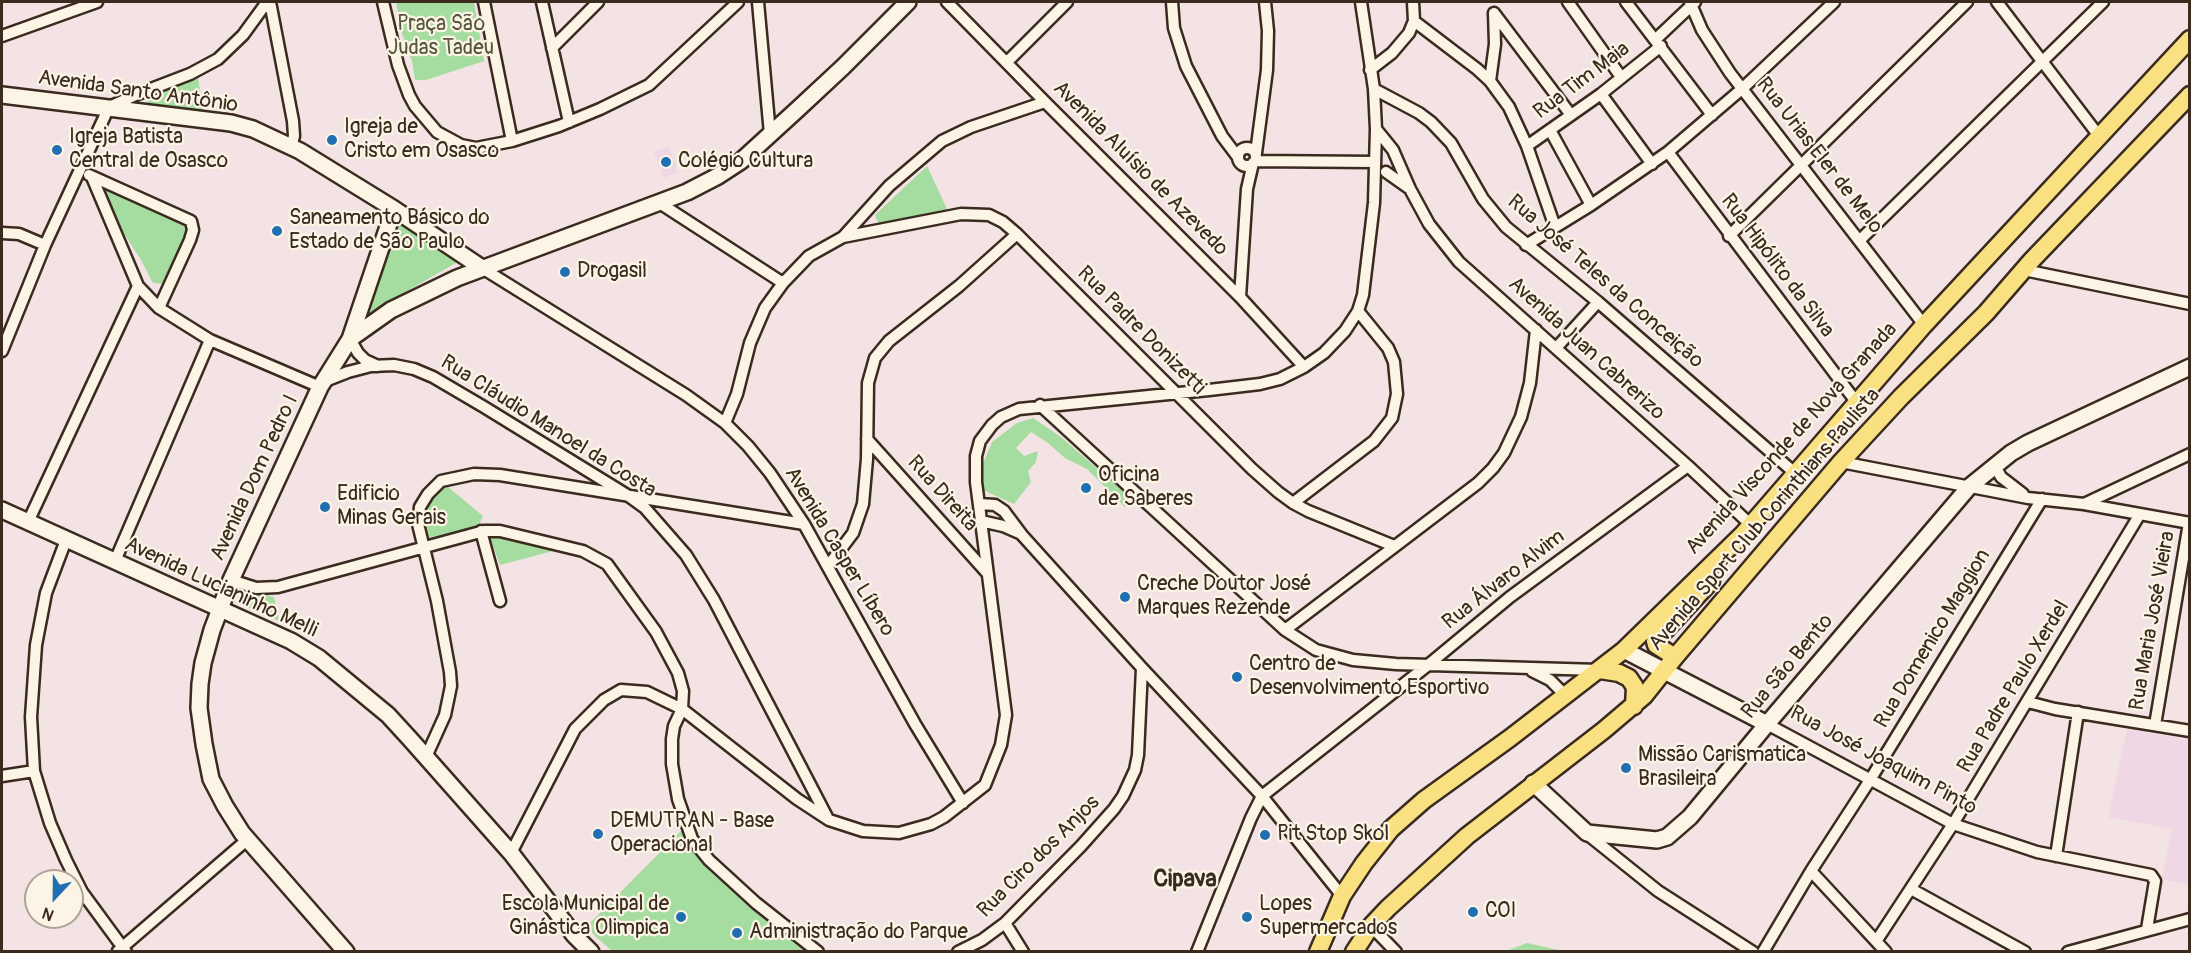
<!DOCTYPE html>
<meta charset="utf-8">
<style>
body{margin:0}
#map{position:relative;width:2191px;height:953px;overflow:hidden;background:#f4e3e4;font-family:Pangolin,sans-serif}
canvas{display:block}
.frame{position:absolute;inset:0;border:3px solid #3b2a1e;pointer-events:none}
.north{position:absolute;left:24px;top:869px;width:60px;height:60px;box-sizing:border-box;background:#fcf5e5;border:2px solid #afa495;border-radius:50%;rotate:202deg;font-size:16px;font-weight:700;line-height:24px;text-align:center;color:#3b2a1e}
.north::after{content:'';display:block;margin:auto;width:21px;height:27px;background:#1f6fb2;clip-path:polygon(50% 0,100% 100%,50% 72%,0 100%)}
</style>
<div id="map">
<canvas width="2191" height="953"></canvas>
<div class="frame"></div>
<div class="north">N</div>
</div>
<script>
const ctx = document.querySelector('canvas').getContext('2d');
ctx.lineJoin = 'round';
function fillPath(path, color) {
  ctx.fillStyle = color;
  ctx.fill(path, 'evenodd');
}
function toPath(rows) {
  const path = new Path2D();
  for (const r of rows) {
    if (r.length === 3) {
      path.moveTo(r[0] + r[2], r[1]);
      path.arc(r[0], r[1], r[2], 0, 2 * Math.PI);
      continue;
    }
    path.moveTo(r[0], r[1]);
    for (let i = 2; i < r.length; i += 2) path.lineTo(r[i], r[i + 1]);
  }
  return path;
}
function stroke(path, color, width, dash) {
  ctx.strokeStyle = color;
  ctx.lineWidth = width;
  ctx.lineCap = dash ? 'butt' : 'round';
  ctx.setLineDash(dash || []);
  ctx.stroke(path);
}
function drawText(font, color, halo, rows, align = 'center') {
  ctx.font = font + ' Pangolin,sans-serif';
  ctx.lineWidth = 4.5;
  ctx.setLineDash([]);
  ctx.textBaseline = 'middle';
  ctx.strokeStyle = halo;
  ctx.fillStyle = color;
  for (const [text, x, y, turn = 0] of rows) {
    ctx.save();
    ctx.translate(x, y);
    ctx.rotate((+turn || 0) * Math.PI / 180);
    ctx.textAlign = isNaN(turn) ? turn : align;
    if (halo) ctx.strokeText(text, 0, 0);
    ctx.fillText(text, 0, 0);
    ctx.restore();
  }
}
fillPath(toPath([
 [669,146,678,172,664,178,654,152],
 [2127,729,2189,740,2189,885,2162,879,2172,829,2108,817]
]), '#efd7e3');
fillPath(toPath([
 [396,2,474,2,484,61,426,80,415,80,412,61,401,31],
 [198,78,204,113,144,106,150,97],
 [927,166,947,209,879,225,875,215],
 [99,187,186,225,187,241,168,284,153,283,141,260,123,232],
 [397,215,461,260,362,317],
 [1033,418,1061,437,1132,499,1125,507,1087,469,1065,458,1048,443,1031,432,1016,448,1024,456,1038,451,1036,462,1028,471,1031,482,1014,504,983,490,981,478,982,466,992,442,1017,423],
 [442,482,483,516,478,527,429,538,423,524,424,510],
 [488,532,504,538,553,551,500,565],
 [254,593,274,597,279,621,244,606,248,595],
 [686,826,692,842,810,951,612,951,596,937,587,926],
 [1527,943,1563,951,1506,951]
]), '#a5dc9f');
const street = toPath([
 [270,2,293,121,294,136,291,148],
 [383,2,398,65,409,95,415,106,437,132,461,145,476,148,512,141,559,126,600,109,649,85,738,2],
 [484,2,512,141],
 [542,2,569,122],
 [758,2,770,134],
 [947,2,1045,102,1240,297,1304,367],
 [1172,2,1174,28,1186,66,1222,136,1237,156],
 [1568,2,1621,77],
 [1626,2,1712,115],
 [1690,2,1702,30,1730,73,1924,325],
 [1997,2,2099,136],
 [1494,13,1571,115],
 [1414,21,1477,69,1490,81,1509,107,1527,146,1555,227],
 [2,36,97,2],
 [1656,39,1695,2],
 [552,48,598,2],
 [1007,62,1067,2],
 [1370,70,1392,53,1409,33,1414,21,1413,2],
 [1490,81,1495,44,1494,13],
 [1374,89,1419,113,1431,122,1451,143,1483,199,1506,227,1598,302,1796,474],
 [1601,94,1652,164],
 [1376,129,1393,150,1410,189,1429,224,1459,262,1688,466,1751,525],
 [1550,130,1591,205],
 [1527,146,1601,94,1661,46],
 [1247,157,9],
 [1668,152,1857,403],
 [1256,153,1267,70,1268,31,1265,2],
 [1255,161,1375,162],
 [1386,172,1410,189],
 [89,175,191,221,193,230,190,240,159,308],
 [92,177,138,286,159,308,210,340,320,387],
 [658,202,783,283],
 [2,233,19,234,45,245],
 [1729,236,1967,2],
 [843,237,961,214,989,215,1003,222,1017,234,1252,469,1278,492,1293,503,1308,511,1394,546],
 [1860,240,2103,2],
 [1526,245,1591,205,1668,152,1743,88,1834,2],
 [482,268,686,395,725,423,748,446,770,473,804,524,915,724,963,803],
 [2024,270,2190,304],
 [1240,297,1247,189,1253,163],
 [350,339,358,353,365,360,378,366],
 [1557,347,1598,302],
 [2,351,45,245,109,107,138,94,190,74,218,59,243,35,267,2],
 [325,381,348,372,371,366,394,365,414,369,433,377,484,407,627,495,645,508,686,555,714,600,827,817],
 [1040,405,1285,630,1316,650,1353,660,1396,664,1599,670],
 [725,423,737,394,750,343,765,308,783,283,809,256,843,237,889,186,942,141,971,127,1045,102],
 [867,439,988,574],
 [1841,462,2028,498,2084,504,2190,523],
 [1995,466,2001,477,2023,494],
 [1293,503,1374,441,1392,418,1397,394,1394,362,1388,348,1358,311],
 [979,504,995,505,1004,511,1022,535,1142,668,1262,796,1342,896],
 [2084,504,2190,454],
 [981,521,1003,526,1019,533],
 [28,522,138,286],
 [481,531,500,601],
 [66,540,46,593,36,645,31,717,34,771,50,823,66,860,82,892,126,952],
 [115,561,210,340],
 [828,566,853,533,863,504,867,459,868,383,875,358,889,341,959,286,1017,234],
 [231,580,256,588,278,587,484,531,500,531,583,551,607,564,656,632,678,673,683,691,682,709,674,726,672,739,672,764,678,799,692,839,709,860,756,903,818,952],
 [1285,630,1478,483,1493,468,1504,453,1521,417,1530,383,1536,330],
 [1532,671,1550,680,1566,696],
 [2028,702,2055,709,2190,731],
 [1767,724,1953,824,2037,852,2151,875,2155,881,2147,929],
 [2155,725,2189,523],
 [426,757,445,715,451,686,450,672,437,601,418,524,420,507,428,494,441,481,474,474,500,475,804,524],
 [2,776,34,771],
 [1587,834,1658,891,1753,952],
 [511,853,575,729,604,700,621,690,647,692,682,709,797,799,829,820,863,831,899,833,931,824,944,817,985,785,1001,745,1006,715,976,482,976,456,980,441,992,425,1001,417,1019,409,1209,390,1260,384,1280,379,1304,367,1324,353,1345,331,1358,311,1363,295,1374,203,1376,129,1374,89,1361,2],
 [2056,856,2078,712],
 [1811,871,1886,952],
 [1911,889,2025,952],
 [1005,923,1023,952],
 [1371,926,1396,952],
 [1877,940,1953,824,2140,514],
 [118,951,248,839],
 [958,952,982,940,1005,923,1081,846,1114,809,1123,796,1135,770,1138,755,1142,668],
 [1197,952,1251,818,1262,796,1428,665,1510,597,1688,466],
 [1763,952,1811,871,1870,780,2042,499],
 [2068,952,2190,919]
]);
const secondary = toPath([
 [2,95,231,123,253,129,300,151,394,209,482,268],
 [350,339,391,310,457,278,687,192,718,176,741,161,799,108,843,67,908,2],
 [2,510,291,641,319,658,388,715,410,739,511,853,574,935,591,952],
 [1624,650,1767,724],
 [1533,783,1587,833,1657,840,1667,837,1690,817,1767,724,1969,487,2011,453,2028,443,2190,367],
 [346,952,242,833,225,806,211,779,204,744,199,708,200,684,203,663,212,630,231,580,320,387,350,339,394,209]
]);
const primary = toPath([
 [1675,657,1656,645,1655,641,1711,581],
 [1600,670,1619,673,1629,678,1635,687,1634,706],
 [1318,952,1342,896,1364,863,1391,829,1424,800,1510,738,1624,650,1743,534,1924,325,2190,39],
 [1354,952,1371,926,1388,908,1467,836,1604,730,1644,696,1675,657,1841,462,1901,397,1986,313,2032,260,2190,95]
]);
stroke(street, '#3b2a1e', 15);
stroke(secondary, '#3b2a1e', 20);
stroke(primary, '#3b2a1e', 21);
stroke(street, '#fcf5e5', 10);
stroke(secondary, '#fcf5e5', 15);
stroke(primary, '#f9e181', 16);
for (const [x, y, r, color] of [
 [332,140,6,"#1f6fb2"],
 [57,150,6,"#1f6fb2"],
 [666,162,6,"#1f6fb2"],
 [277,231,6,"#1f6fb2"],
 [565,272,6,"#1f6fb2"],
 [1086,488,6,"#1f6fb2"],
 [325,507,6,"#1f6fb2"],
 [1125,597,6,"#1f6fb2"],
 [1237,677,6,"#1f6fb2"],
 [1626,768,6,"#1f6fb2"],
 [598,834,6,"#1f6fb2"],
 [1265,835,6,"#1f6fb2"],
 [1473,912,6,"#1f6fb2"],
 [681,917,6,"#1f6fb2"],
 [1247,917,6,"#1f6fb2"],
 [737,933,6,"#1f6fb2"]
]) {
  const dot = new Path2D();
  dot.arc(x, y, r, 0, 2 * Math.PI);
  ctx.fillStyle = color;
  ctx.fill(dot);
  stroke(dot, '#fcf5e5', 2);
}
drawText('21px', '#56563e', '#fcf5e5', [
 ["Praça São",441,25],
 ["Judas Tadeu",441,49]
]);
drawText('21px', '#3b2a1e', '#fcf5e5', [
 ["Rua Tim Maia",1582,81,-37],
 ["Avenida Santo Antônio",138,92,8],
 ["Rua Urias Eler de Melo",1819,156,52],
 ["Avenida Aluísio de Azevedo",1140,169,45],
 ["Rua Hipólito da Silva",1777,266,53],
 ["Rua José Teles da Conceição",1605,282,41],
 ["Rua Padre Donizetti",1141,331,45],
 ["Avenida Juan Cabrerizo",1586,349,42],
 ["Rua Cláudio Manoel da Costa",548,427,32],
 ["Avenida Visconde de Nova Granada",1792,439,-48],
 ["Avenida Dom Pedro I",255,478,-65],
 ["Rua Direita",942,494,48],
 ["Avenida Sport Club Corinthians Paulista",1765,520,-49],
 ["Avenida Casper Líbero",839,552,59],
 ["Rua Álvaro Alvim",1504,580,-38],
 ["Avenida Lucianinho Melli",221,588,25],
 ["Rua Maria José Vieira",2153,621,-80],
 ["Rua Domenico Maggion",1933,639,-59],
 ["Rua São Bento",1788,667,-50],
 ["Rua Padre Paulo Xerdel",2014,687,-59],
 ["Rua José Joaquim Pinto",1883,761,28],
 ["Rua Ciro dos Anjos",1039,857,-45]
]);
drawText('21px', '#3b2a1e', '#fcf5e5', [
 ["Igreja de",344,128],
 ["Cristo em Osasco",344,152],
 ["Igreja Batista",69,138],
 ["Central de Osasco",69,162],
 ["Colégio Cultura",678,162],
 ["Saneamento Básico do",289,219],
 ["Estado de São Paulo",289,243],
 ["Drogasil",577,272],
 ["Oficina",1098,476],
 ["de Saberes",1098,500],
 ["Edificio",337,495],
 ["Minas Gerais",337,519],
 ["Creche Doutor José",1137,585],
 ["Marques Rezende",1137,609],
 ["Centro de",1249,665],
 ["Desenvolvimento Esportivo",1249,689],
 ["Missão Carismatica",1638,756],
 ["Brasileira",1638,780],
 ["DEMUTRAN - Base",610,822],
 ["Operacional",610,846],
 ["Pit Stop Skol",1277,835],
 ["Escola Municipal de",669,905,"right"],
 ["Ginástica Olimpica",669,929,"right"],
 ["Lopes",1259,905],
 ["Supermercados",1259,929],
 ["COI",1485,912],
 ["Administração do Parque",749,933]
], 'left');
drawText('bold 24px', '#3b2a1e', '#fcf5e5', [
 ["Cipava",1185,880]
]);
</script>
